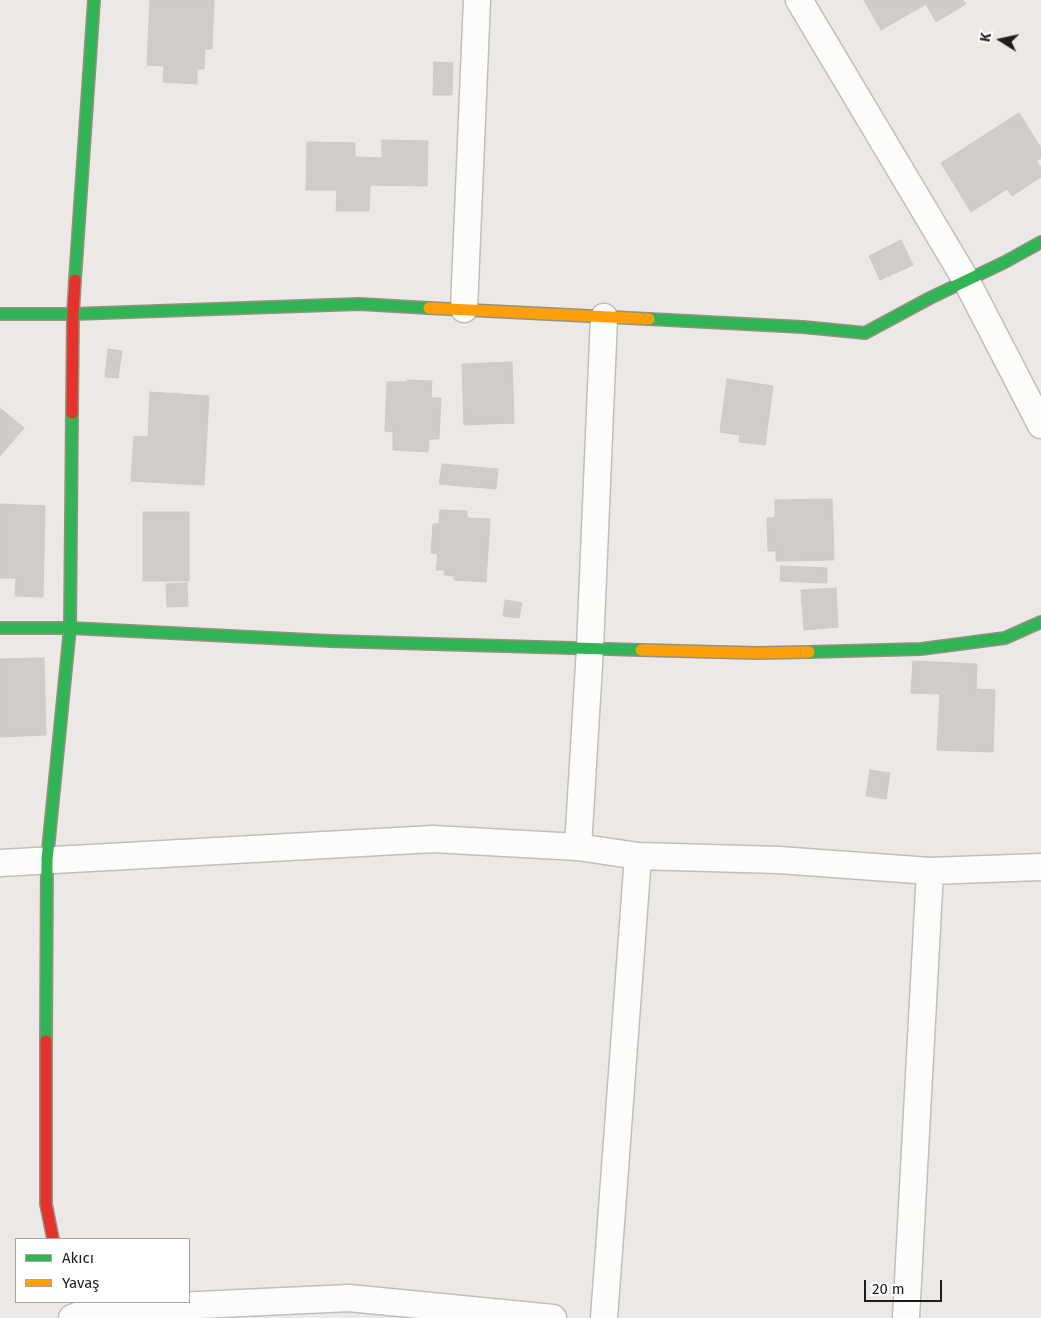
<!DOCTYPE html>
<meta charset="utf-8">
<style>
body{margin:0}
#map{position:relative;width:1041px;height:1318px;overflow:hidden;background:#ebe8e5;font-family:"Fira Sans",sans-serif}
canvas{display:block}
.legend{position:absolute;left:15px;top:1238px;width:175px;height:65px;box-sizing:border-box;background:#fff;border:1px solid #a5a5a5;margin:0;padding:6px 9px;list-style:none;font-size:15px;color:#1d1d1d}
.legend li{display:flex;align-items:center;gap:10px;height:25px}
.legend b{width:25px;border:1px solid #a5a5a5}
.north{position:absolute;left:976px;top:15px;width:50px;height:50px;-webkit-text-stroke:4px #fff;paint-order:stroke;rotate:280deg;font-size:14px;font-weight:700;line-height:20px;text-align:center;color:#1d1d1d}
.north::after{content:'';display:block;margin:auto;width:18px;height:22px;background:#1d1d1d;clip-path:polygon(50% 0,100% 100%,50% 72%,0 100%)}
.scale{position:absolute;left:864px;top:1280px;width:78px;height:22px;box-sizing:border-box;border:2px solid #1d1d1d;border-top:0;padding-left:6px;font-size:15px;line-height:18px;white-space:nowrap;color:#1d1d1d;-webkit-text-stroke:4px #fff;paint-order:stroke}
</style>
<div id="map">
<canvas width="1041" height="1318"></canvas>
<ul class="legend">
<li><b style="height:6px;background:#30b455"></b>Akıcı</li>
<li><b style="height:6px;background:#ff9f0a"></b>Yavaş</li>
</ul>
<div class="north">K</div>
<div class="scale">20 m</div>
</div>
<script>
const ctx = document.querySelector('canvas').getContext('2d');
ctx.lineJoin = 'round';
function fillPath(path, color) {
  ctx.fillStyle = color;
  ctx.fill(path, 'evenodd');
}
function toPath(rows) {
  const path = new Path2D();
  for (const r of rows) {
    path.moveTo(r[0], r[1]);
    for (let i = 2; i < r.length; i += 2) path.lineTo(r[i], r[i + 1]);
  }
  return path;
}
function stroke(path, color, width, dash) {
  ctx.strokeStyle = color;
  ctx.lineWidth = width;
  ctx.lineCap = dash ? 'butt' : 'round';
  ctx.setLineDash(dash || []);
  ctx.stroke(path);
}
const building = toPath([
 [150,0,214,0,212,49,205,49,204,69,197,69,197,84,163,82,164,66,147,65,150,0],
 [864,0,963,0,966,4,936,22,926,4,881,30,864,0],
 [434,62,453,63,452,95,433,95,434,62],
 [1019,113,1041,148,1041,158,1036,161,1041,168,1041,177,1012,196,1007,189,971,212,941,163,1019,113],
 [382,140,428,141,427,186,370,185,369,211,336,211,337,190,306,190,307,142,355,143,355,157,382,158,382,140],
 [901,240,913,265,880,280,869,256,901,240],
 [108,349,122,351,118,378,105,377,108,349],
 [512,362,514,423,464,425,462,364,512,362],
 [727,379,773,386,765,445,739,442,740,435,720,432,727,379],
 [407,380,432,381,431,398,441,398,439,439,429,439,428,452,393,450,393,432,385,431,387,382,407,382,407,380],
 [150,392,209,396,204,485,131,481,134,436,148,437,150,392],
 [0,408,24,428,0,456,0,408],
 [442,464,498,469,496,489,439,484,442,464],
 [832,499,834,560,776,561,776,551,768,551,767,518,775,518,775,500,832,499],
 [0,504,45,506,43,597,15,596,16,578,0,578,0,504],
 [440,510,467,511,467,518,490,519,486,582,454,580,454,576,444,575,445,570,436,570,438,554,431,553,433,524,439,524,440,510],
 [143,512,189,512,189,581,143,581,143,512],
 [781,566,827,568,827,583,780,581,781,566],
 [187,583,188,606,167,607,166,584,187,583],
 [836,588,838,627,804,630,801,590,836,588],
 [505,600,522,603,519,618,503,616,505,600],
 [44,658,46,735,0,737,0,659,44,658],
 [913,661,977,664,976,689,995,690,993,752,937,750,940,694,911,693,913,661],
 [870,770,890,773,886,799,866,796,870,770]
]);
fillPath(building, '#d0ccca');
stroke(building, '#cec9c7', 1);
const street = toPath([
 [799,0,966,280,1041,425],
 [464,309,477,0],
 [578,847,590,648,604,317],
 [0,863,433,839,578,847,638,856,779,860,930,871,1041,867],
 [72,1318,91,1310,349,1298,553,1318],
 [604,1318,638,856],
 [906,1318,930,871]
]);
const fast = toPath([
 [75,280,94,0],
 [0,314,73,314,359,304,429,308],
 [649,319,803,327,865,333,930,298,1005,262,1041,242],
 [0,628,70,628,330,641,641,650],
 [809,652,921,649,1005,638,1041,622],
 [46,1041,47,860,70,628,72,413]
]);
const slow = toPath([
 [429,308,649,319],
 [641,650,757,653,809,652]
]);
const jam = toPath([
 [72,413,73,314,75,280],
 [46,1041,46,1204,53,1239]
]);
stroke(street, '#c1bfbe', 29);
stroke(fast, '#94927f', 14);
stroke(slow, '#94927f', 14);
stroke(jam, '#94927f', 14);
stroke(street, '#fcfcfb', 26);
stroke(fast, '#30b455', 11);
stroke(slow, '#ff9f0a', 11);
stroke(jam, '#e5322d', 11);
</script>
